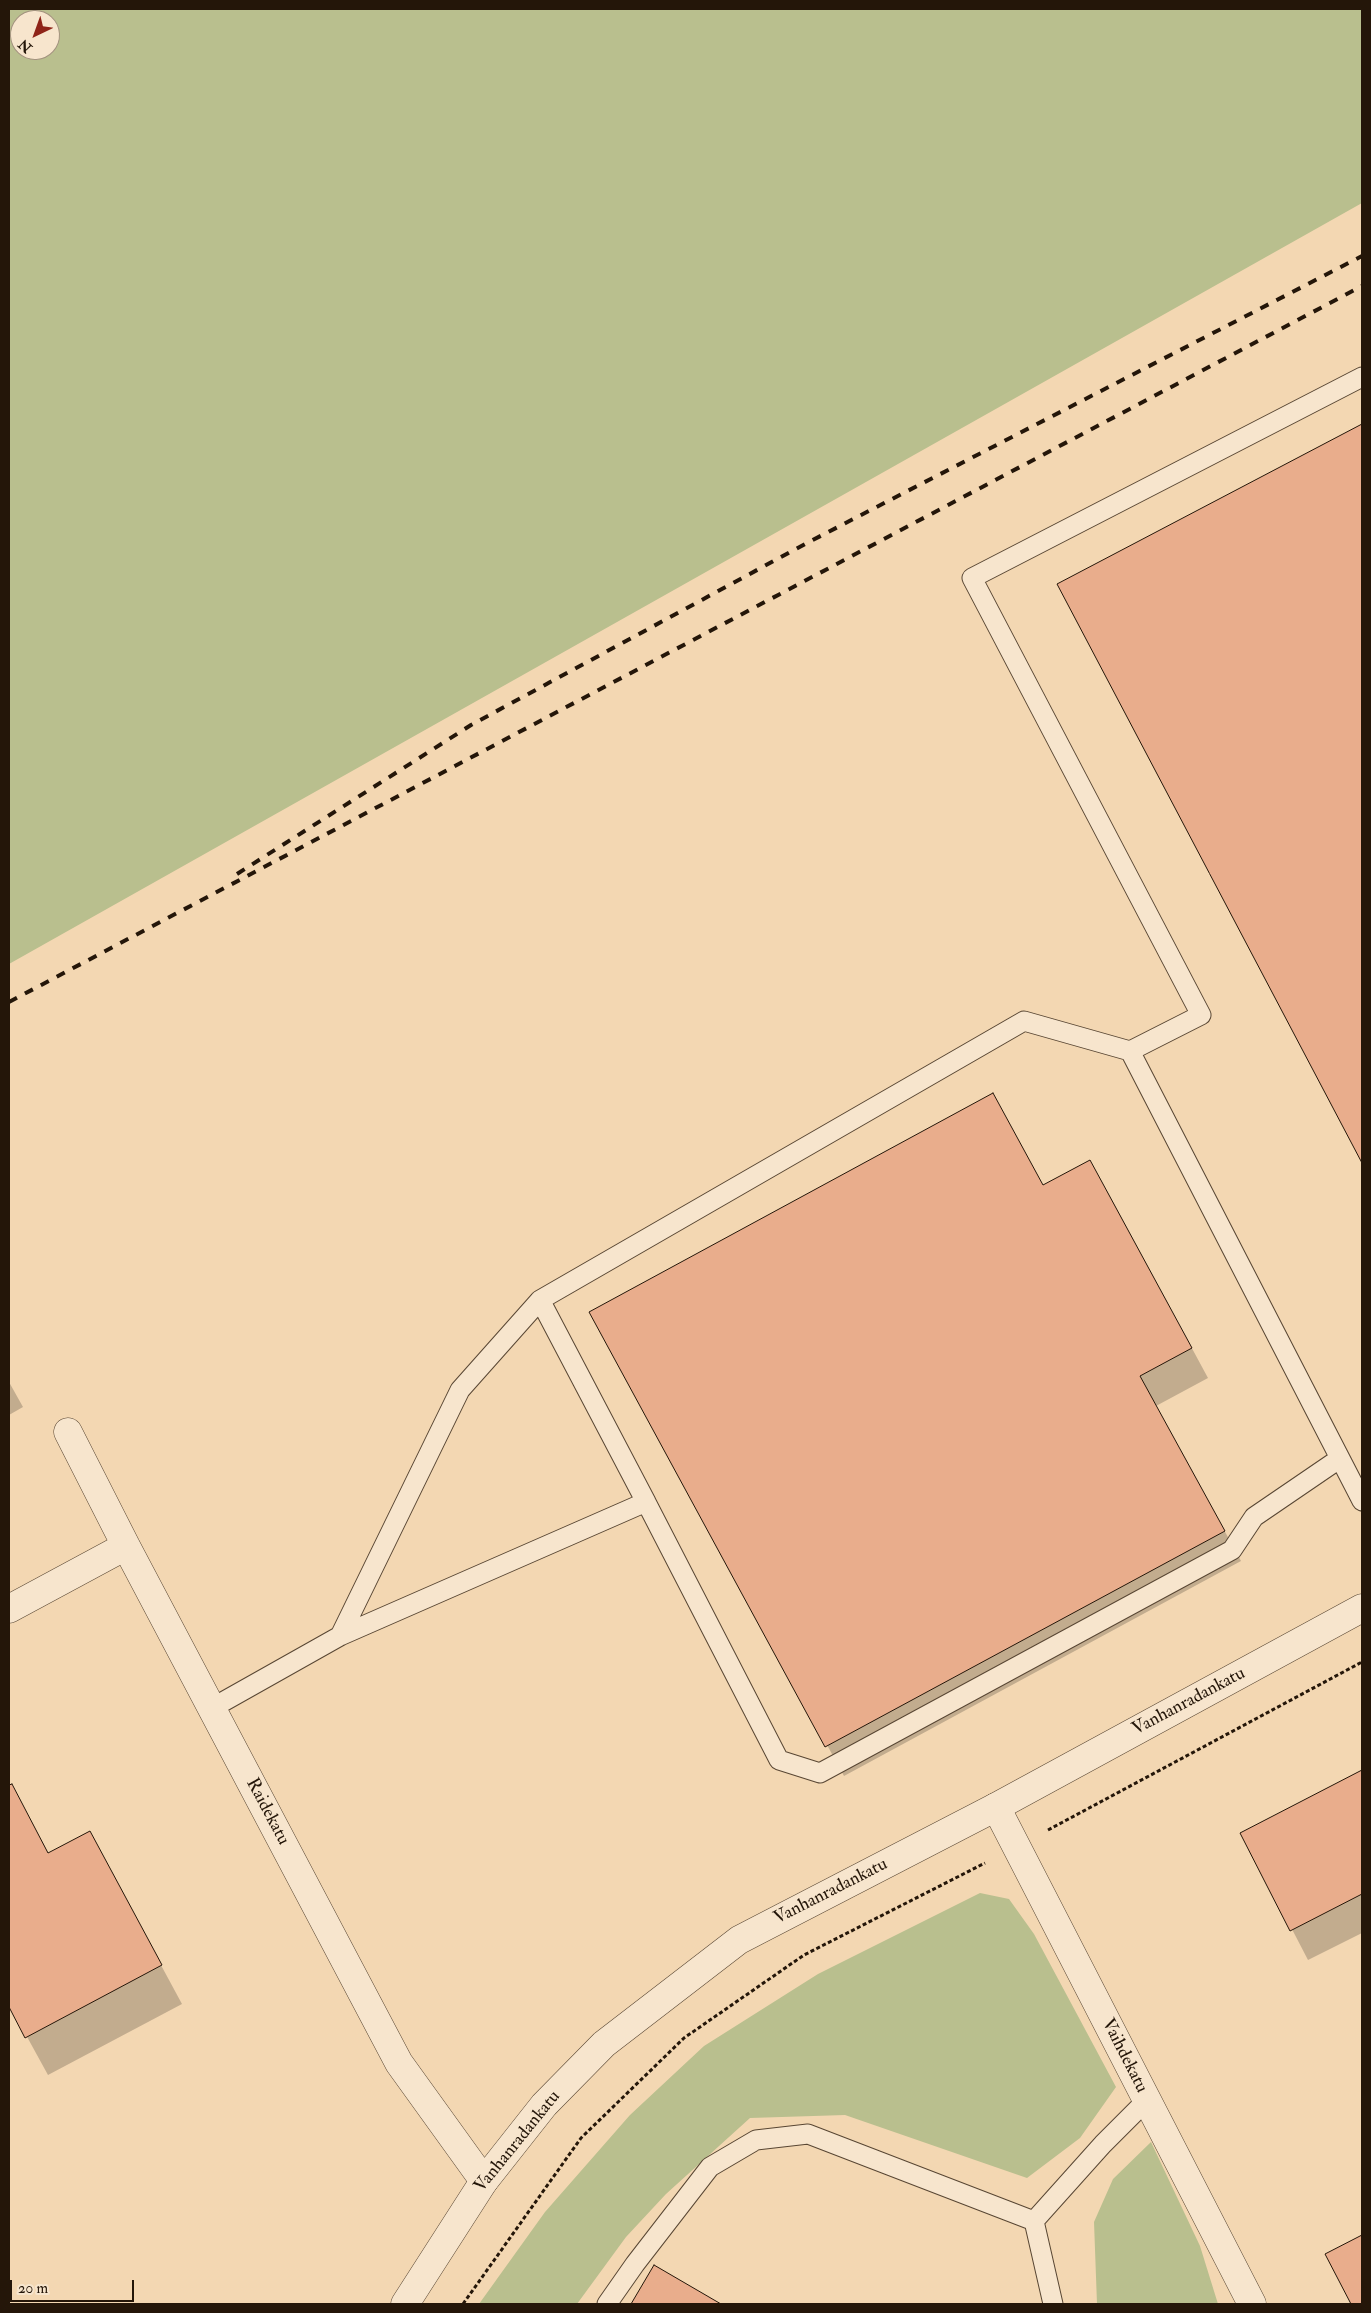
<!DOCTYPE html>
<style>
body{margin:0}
#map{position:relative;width:1371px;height:2313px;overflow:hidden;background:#f3d7b2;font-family:"IM FELL Double Pica",serif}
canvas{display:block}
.frame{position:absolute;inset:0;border:10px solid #241609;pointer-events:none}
.north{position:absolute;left:10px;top:10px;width:50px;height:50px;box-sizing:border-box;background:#f7e5cd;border:1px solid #a3927f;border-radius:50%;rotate:222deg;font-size:14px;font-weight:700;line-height:20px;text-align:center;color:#241609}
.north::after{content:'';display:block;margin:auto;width:18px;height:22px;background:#8f2418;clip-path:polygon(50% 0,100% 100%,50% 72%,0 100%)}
.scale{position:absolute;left:10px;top:2280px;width:124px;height:22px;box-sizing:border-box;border:2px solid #241609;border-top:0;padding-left:6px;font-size:15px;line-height:18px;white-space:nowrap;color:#241609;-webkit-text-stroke:4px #f7e5cd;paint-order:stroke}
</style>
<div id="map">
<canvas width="1371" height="2313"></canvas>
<div class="frame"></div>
<div class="north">N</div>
<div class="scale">20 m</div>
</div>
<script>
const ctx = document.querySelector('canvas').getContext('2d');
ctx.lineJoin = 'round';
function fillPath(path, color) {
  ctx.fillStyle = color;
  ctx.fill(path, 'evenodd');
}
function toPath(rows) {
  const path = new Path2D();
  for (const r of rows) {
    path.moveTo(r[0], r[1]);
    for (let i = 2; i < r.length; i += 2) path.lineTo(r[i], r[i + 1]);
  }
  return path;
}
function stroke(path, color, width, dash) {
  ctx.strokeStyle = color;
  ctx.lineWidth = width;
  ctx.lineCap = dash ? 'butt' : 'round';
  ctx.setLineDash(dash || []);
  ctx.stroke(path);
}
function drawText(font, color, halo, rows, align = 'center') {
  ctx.font = font + ' "IM FELL Double Pica",serif';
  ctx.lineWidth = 4.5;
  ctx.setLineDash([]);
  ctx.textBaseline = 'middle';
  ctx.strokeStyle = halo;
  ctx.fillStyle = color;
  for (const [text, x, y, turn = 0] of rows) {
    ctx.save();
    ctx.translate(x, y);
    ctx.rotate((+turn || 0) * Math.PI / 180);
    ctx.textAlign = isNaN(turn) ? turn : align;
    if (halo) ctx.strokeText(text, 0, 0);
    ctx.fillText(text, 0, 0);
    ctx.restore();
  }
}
fillPath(toPath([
 [9,9,1362,9,1362,203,9,964],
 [20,20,50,20,50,50,20,50],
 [980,1893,1009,1899,1034,1934,1116,2087,1080,2138,1027,2178,845,2115,750,2118,666,2194,626,2237,577,2304,479,2304,545,2212,630,2115,704,2046,818,1974],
 [1151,2142,1200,2246,1218,2304,1097,2304,1094,2222,1113,2179]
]), '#b9bf8e');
fillPath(toPath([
 [1362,425,1362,1160,1059,585],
 [1044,1186,1107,1191,1208,1378,1156,1406,1241,1561,844,1776,591,1313],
 [9,1382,23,1407,9,1415],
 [1362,1772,1362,1933,1308,1960,1242,1833],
 [11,1785,49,1854,89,1832,182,2004,48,2075,9,2004,9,1787],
 [1362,2236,1362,2304,1353,2304,1327,2255],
 [655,2267,719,2304,633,2304]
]), '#0003');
const building = toPath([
 [1362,424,1362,1163,1057,584,1362,424],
 [993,1093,1043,1185,1090,1160,1192,1348,1140,1376,1225,1531,825,1747,589,1312,993,1093],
 [1362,1770,1362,1894,1290,1931,1240,1833,1362,1770],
 [12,1784,48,1853,90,1831,162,1965,25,2038,9,2007,9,1785,12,1784],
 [1362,2235,1362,2304,1351,2304,1325,2254,1362,2235],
 [654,2265,721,2304,631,2304,654,2265]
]);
fillPath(building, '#e9ad8c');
stroke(building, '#241609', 1);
const service = toPath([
 [1362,377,972,578,1201,1015,1130,1051,1362,1501],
 [646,1502,779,1760,820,1773,1232,1550,1254,1517,1339,1459],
 [340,1636,646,1502,540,1300],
 [212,1708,340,1636,460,1390,540,1300,1024,1021,1130,1051],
 [607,2304,635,2264,710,2167,756,2140,808,2134,1034,2221],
 [1053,2304,1034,2221,1103,2144,1147,2100]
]);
const minor = toPath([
 [68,1432,126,1546,399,2063,484,2181],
 [9,1609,126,1546],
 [996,1807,1252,2304]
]);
const tertiary = toPath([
 [405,2304,484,2181,544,2105,604,2044,739,1940,996,1807,1362,1608]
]);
stroke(service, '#584633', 21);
stroke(minor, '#584633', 29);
stroke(tertiary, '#584633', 29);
stroke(toPath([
 [1048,1830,1362,1662],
 [463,2304,581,2138,684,2038,804,1955,985,1863]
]), '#241609', 3, [4, 2.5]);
stroke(service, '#f7e5cd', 19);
stroke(minor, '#f7e5cd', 28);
stroke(tertiary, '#f7e5cd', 28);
stroke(toPath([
 [237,874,471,725,805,544,1362,256],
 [9,1002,1362,286]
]), '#241609', 4, [9, 9]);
drawText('18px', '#241609', '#f7e5cd', [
 ["Vanhanradankatu",1189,1702,-28],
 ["Raidekatu",267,1812,62],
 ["Vanhanradankatu",831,1892,-27],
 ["Vaihdekatu",1124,2056,63],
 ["Vanhanradankatu",518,2142,-51]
]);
</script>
